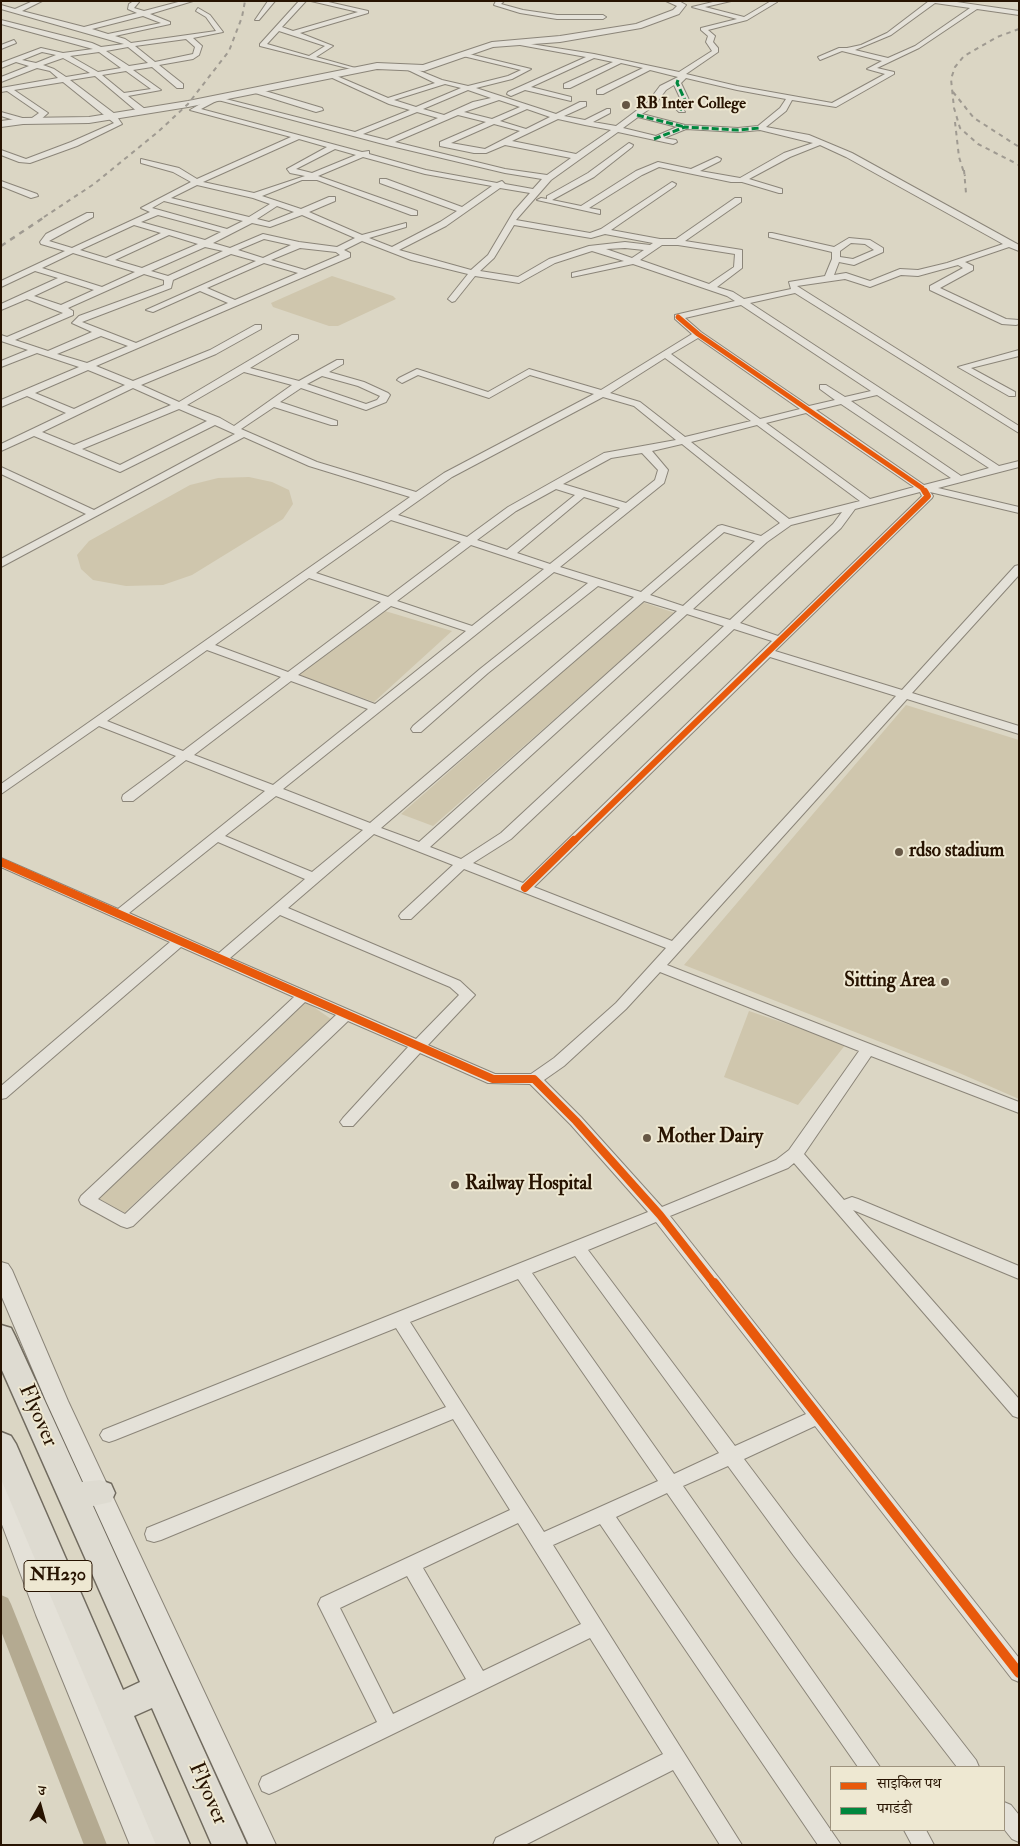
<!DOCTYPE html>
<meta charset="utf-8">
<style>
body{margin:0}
#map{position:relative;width:1020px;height:1846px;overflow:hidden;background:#dbd6c4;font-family:"IM FELL Double Pica","Noto Serif Devanagari",serif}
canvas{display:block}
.frame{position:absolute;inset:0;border:2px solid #271301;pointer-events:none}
.legend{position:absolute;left:830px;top:1766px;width:175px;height:65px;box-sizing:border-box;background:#eee8d2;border:1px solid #9e937e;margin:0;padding:6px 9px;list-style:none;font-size:15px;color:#271301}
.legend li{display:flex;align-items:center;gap:10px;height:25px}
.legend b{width:25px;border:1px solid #9e937e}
.north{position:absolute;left:15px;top:1781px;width:50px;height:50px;-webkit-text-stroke:4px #eee8d2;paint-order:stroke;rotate:7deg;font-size:14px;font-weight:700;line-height:20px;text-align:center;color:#271301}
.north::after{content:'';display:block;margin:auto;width:18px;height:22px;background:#271301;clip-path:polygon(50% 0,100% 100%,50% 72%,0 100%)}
</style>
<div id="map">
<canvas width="1020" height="1846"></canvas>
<div class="frame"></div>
<ul class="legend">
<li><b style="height:6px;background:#e8590c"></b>साइकिल पथ</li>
<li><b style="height:6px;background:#00873e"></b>पगडंडी</li>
</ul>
<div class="north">उ</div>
</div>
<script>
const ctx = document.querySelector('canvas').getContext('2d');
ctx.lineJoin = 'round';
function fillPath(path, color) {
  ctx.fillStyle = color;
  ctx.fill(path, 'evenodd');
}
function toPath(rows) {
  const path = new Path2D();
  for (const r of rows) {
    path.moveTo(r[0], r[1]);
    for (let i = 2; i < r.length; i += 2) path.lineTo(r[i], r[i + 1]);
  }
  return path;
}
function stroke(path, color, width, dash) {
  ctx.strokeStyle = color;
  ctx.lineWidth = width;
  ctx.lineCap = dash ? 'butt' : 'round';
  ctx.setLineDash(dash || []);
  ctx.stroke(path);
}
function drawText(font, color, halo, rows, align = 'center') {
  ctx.font = font + ' "IM FELL Double Pica",serif';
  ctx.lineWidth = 4;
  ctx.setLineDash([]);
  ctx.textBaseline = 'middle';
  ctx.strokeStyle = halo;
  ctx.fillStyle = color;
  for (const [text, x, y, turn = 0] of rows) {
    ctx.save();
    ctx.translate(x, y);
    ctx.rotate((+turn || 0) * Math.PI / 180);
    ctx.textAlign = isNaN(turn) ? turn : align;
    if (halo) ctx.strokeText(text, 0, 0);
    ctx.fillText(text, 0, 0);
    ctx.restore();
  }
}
fillPath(toPath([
 [332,276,393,296,396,299,338,326,329,326,273,307,271,303],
 [249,477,272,482,289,490,293,504,283,519,192,575,163,585,126,586,93,580,81,569,77,555,89,541,190,485,218,478],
 [642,602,675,613,433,826,401,814],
 [385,611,452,631,374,702,298,675],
 [906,705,1019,740,1019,1099,957,1072,684,965],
 [305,1001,331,1019,124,1213,96,1197],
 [749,1011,846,1044,798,1105,724,1077]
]), '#cfc6ad');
fillPath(toPath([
 [1,1595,8,1598,11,1604,107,1845,84,1845,1,1631,1,1595]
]), '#b4aa91');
const minor = toPath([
 [33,1,42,1,22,11,84,27,137,13,128,9,129,4,132,2,139,2,134,8,144,11,182,1,193,1,150,14,170,22,170,24,115,36,125,39,131,43,216,31,206,17,196,11,198,8,210,15,223,32,193,38,202,46,199,55,193,59,159,65,183,84,183,88,177,88,152,67,133,70,161,90,128,96,145,109,145,113,139,113,95,76,70,80,115,114,122,124,77,146,30,163,19,162,1,155,1,150,26,159,71,142,114,123,63,82,14,90,48,113,38,122,32,122,32,118,39,113,7,91,1,92,1,88,58,78,50,71,37,68,1,82,1,77,29,66,16,62,1,68,1,63,41,48,63,53,93,49,1,24,1,20,92,43,101,47,124,44,1,9,1,5,15,9,33,1],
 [143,16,161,23,108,34,92,29,143,16],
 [186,39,195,47,193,54,155,62,135,46,186,39],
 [128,47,148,63,129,66,106,51,128,47],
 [42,52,56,55,36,63,22,60,42,52],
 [99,52,121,68,98,72,70,56,99,52],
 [63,58,90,73,66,77,54,69,43,65,63,58],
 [126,71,151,89,124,93,102,75,126,71],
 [268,1,275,1,259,20,255,20,268,1],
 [299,1,306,1,282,27,293,31,358,12,311,1,324,1,368,11,368,13,300,33,333,46,316,57,359,69,359,71,260,46,260,44,299,1],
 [279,31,325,46,309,56,267,44,279,31],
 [496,1,504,1,501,4,523,10,557,15,603,15,606,17,603,19,557,19,520,13,494,5,496,1],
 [717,1,731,1,705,7,744,17,771,1,777,2,747,20,708,30,715,36,713,42,718,48,718,52,686,74,737,86,832,103,885,74,867,69,882,61,842,51,820,60,818,57,839,48,847,48,861,45,887,33,929,1,950,1,1019,11,1019,15,977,9,919,48,877,68,894,72,894,74,836,107,792,100,786,111,766,127,809,135,852,153,1019,245,1019,251,1009,247,965,262,973,266,973,270,940,288,1006,319,1019,320,1019,324,1016,325,1002,324,930,290,930,286,963,268,958,265,918,276,901,275,870,287,845,279,797,286,1019,426,1019,433,795,293,750,303,999,466,1019,461,1019,467,938,488,1019,507,1019,513,930,492,933,496,932,498,775,651,902,690,1015,566,1019,565,1019,575,912,693,1019,726,1019,734,907,699,667,965,1019,1102,1019,1113,871,1056,804,1154,844,1200,852,1197,858,1199,1019,1266,1019,1279,853,1210,1019,1399,1019,1418,1013,1416,794,1163,788,1168,670,1216,1019,1658,1019,1682,1012,1679,815,1426,744,1459,808,1544,976,1760,979,1767,957,1767,794,1556,728,1466,683,1486,880,1767,858,1767,667,1493,616,1517,841,1845,818,1845,600,1524,553,1545,742,1845,720,1845,673,1770,525,1845,493,1845,496,1838,663,1754,590,1638,276,1791,269,1794,262,1791,259,1784,262,1777,377,1722,318,1604,321,1598,510,1510,453,1419,161,1540,154,1542,147,1540,145,1534,147,1528,446,1407,396,1328,115,1440,109,1442,103,1440,100,1435,103,1430,648,1212,571,1125,530,1084,488,1083,420,1053,353,1126,343,1126,340,1122,343,1118,408,1047,348,1021,133,1226,127,1228,121,1226,81,1204,79,1200,81,1196,294,997,181,947,6,1098,1,1099,1,1086,170,942,1,867,1,858,118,909,265,791,186,760,133,801,123,801,122,798,123,795,176,756,99,726,1,794,1,784,410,497,309,466,244,437,1,567,1,559,86,514,1,474,1,467,94,510,235,434,215,425,120,472,34,436,1,451,1,444,66,413,27,396,1,407,1,400,79,367,37,353,1,367,1,361,28,350,1,341,1,335,7,337,63,313,27,299,1,310,1,304,58,278,35,271,1,287,1,281,65,251,41,244,40,242,46,234,87,213,93,213,93,217,49,241,72,248,150,212,141,208,191,182,173,172,141,163,141,159,179,168,197,179,291,137,190,110,214,96,355,132,410,110,389,104,328,76,328,74,332,74,388,98,435,83,406,69,408,66,442,80,468,86,508,76,521,70,463,56,465,53,531,69,512,79,476,88,556,114,580,102,586,102,586,106,564,116,585,120,607,109,610,109,610,113,593,122,616,126,648,102,660,86,678,77,650,70,603,94,597,94,597,90,643,68,621,63,570,88,564,88,564,84,613,62,594,58,531,87,571,97,571,101,525,90,511,96,507,94,508,92,586,57,520,45,518,42,594,54,679,72,712,51,706,42,708,36,701,30,701,28,737,19,692,7,717,1],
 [935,3,970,8,915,46,888,58,855,50,891,35,935,3],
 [686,78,737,90,786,99,780,108,758,126,738,128,685,125,642,114,654,106,666,90,674,85,681,100,674,107,679,112,685,112,682,107,689,100,681,83,686,78],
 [445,84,461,88,416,107,394,100,445,84],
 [468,90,491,98,473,102,444,115,423,109,468,90],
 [218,100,387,145,505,173,542,179,533,189,505,184,502,181,497,183,426,170,369,154,369,151,362,152,201,109,218,100],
 [499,100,520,107,492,119,464,112,499,100],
 [527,109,550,117,526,129,500,121,527,109],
 [417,112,438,118,387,140,363,134,417,112],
 [458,115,486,122,440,142,440,146,474,153,486,153,505,145,571,158,547,175,505,169,395,142,458,115],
 [638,117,677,127,656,136,623,128,638,117],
 [558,119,585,125,611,130,576,154,512,141,558,119],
 [494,124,520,131,485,149,451,143,494,124],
 [686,129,738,132,760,130,813,143,784,153,740,178,700,171,720,161,721,159,717,157,691,169,658,162,636,171,581,206,552,200,594,177,632,147,633,145,629,143,588,173,547,196,547,199,541,198,537,200,600,214,600,210,589,208,642,175,659,167,731,182,742,182,779,193,782,193,782,189,749,179,790,157,820,145,846,157,1003,244,947,263,918,270,900,269,870,281,846,273,834,275,839,262,854,265,883,252,883,248,870,240,849,238,834,247,772,233,769,233,769,237,832,252,832,259,825,276,789,282,791,289,744,299,733,292,717,287,742,268,742,250,685,241,741,202,741,198,735,198,676,239,660,239,611,230,675,186,676,184,672,182,601,229,590,233,516,220,551,180,618,132,673,144,677,142,676,140,664,138,686,129],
 [299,139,327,147,287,169,290,173,305,176,254,193,203,182,299,139],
 [335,149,356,155,312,173,296,169,335,149],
 [363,157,425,174,492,186,462,207,386,179,380,179,380,183,457,211,440,222,392,247,369,238,406,227,406,223,362,235,309,212,335,201,335,197,329,197,301,209,262,196,302,180,317,180,411,215,417,215,417,211,318,176,363,157],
 [197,185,253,198,270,204,249,217,171,198,197,185],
 [500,188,530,193,514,211,488,255,471,270,399,250,446,226,500,188],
 [164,201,243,221,227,229,152,208,164,201],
 [277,206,294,212,269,222,257,219,277,206],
 [158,215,221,232,205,240,141,222,158,215],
 [302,215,355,238,337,247,299,242,263,234,230,248,213,243,252,223,270,227,302,215],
 [134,225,161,233,106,258,80,250,134,225],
 [514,225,591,238,605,234,653,243,650,245,625,242,589,246,549,259,518,277,480,271,494,258,514,225],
 [169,235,198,244,142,268,115,260,169,235],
 [264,239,291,245,263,258,238,250,264,239],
 [362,241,411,260,468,274,448,299,452,302,455,301,475,276,519,283,555,263,592,251,624,261,572,273,572,277,633,264,727,296,735,301,675,315,675,319,692,334,601,390,529,369,488,392,417,369,399,378,397,380,402,383,418,375,489,398,530,375,594,394,444,473,416,492,317,462,241,429,274,407,331,425,337,425,337,421,280,402,301,388,366,410,386,402,390,395,388,393,364,382,329,372,343,364,343,360,337,360,299,381,250,368,298,339,298,335,292,335,179,402,141,385,216,354,261,329,261,325,255,325,210,350,133,381,96,366,350,257,350,253,344,250,362,241],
 [851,243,865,244,874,250,853,259,840,257,840,251,851,243],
 [662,245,678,245,735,254,734,267,709,284,640,260,662,245],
 [205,247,223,251,168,276,151,271,205,247],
 [300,248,336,252,340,255,305,270,271,260,300,248],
 [625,248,644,250,632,258,606,249,625,248],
 [73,253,135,272,102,287,42,268,73,253],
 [231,254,256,261,146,310,153,312,200,291,228,303,136,343,82,322,171,288,173,280,231,254],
 [264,263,298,273,235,300,207,288,264,263],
 [144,274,164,280,164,285,79,316,72,323,92,332,48,351,15,340,73,315,73,311,68,308,144,274],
 [66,281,94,290,61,305,34,296,66,281],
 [741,305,871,391,845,397,826,385,820,385,820,389,835,400,809,406,701,332,685,318,741,305],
 [101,336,128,346,87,363,57,354,101,336],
 [698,338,800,409,760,419,671,354,698,338],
 [665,358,751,421,685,437,640,402,610,393,665,358],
 [88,370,125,385,74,409,35,393,88,370],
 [244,372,292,385,234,426,220,418,187,405,244,372],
 [322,376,358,386,380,396,377,400,366,404,307,384,322,376],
 [133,388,171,405,74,445,42,432,133,388],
 [877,395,989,468,961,476,851,401,877,395],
 [603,397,634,406,676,440,604,453,508,507,467,537,398,515,452,477,603,397],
 [841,404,951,478,924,485,816,410,841,404],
 [179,409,207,421,120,465,82,449,179,409],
 [806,413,914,487,870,499,766,423,806,413],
 [757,425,860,501,789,519,691,442,757,425],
 [682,444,780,523,761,536,722,525,718,526,641,592,560,567,664,483,668,470,652,451,682,444],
 [642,453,658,470,655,480,626,503,563,484,611,458,642,453],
 [556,489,575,495,507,550,477,540,516,511,556,489],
 [920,492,922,496,778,636,740,623,841,528,855,509,920,492],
 [584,497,620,508,550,564,517,553,584,497],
 [842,512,833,524,730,620,693,609,767,542,791,525,842,512],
 [391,520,461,542,388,597,316,573,391,520],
 [724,532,755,541,683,606,650,595,724,532],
 [471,545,544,569,472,626,397,601,471,545],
 [554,572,588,583,480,669,413,726,411,729,413,732,421,732,488,673,598,586,634,597,370,823,283,789,554,572],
 [309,578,381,602,288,672,215,645,309,578],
 [644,601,677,611,419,842,381,828,644,601],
 [391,606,466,631,375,704,298,675,391,606],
 [687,614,724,626,501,833,461,859,430,847,687,614],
 [734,629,772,641,523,883,473,863,511,839,734,629],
 [207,650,281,677,183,751,107,721,207,650],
 [770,657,896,696,672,941,534,887,770,657],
 [291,681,368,709,273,785,194,755,291,681],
 [276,796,363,830,312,872,225,836,276,796],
 [374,834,453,865,401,913,399,916,401,919,411,919,464,869,666,948,616,1003,554,1058,531,1074,495,1074,428,1045,475,995,460,981,288,908,374,834],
 [218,842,305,879,219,953,129,913,218,842],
 [280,915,450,987,459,995,416,1039,230,958,280,915],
 [660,972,859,1051,789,1150,776,1160,662,1207,581,1117,544,1080,564,1066,626,1009,660,972],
 [305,1002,336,1015,125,1214,98,1199,305,1002],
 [656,1222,806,1414,735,1446,588,1250,656,1222],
 [575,1256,719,1453,674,1474,532,1273,575,1256],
 [518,1279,658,1481,544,1532,410,1322,518,1279],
 [518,1523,581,1624,483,1671,423,1568,518,1523],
 [407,1576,466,1679,393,1714,340,1608,407,1576],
 [14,40,16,43,1,49,1,45,14,40],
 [255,88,322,108,323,110,316,112,252,92,255,88],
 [1,112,26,119,27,121,23,123,1,116,1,112],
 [1,181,37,194,38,196,31,198,1,186,1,181],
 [1019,350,1019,356,971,368,1015,392,1015,396,1009,396,958,367,1019,350],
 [1004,1802,1011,1805,1019,1815,1019,1842,1012,1839,1004,1829,1004,1802],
 [904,1830,926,1830,934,1845,912,1845,904,1830]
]);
const tertiary = toPath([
 [666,1,679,1,686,5,679,14,641,28,560,42,493,47,424,71,377,69,188,107,89,123,23,124,1,127,1,121,23,118,89,117,188,101,377,63,423,65,492,42,560,36,636,24,673,10,677,6,666,1],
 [1,1262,8,1264,12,1270,68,1401,276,1845,249,1845,46,1401,1,1295,1,1262],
 [1,1480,9,1483,13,1490,60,1615,157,1845,130,1845,36,1615,1,1522,1,1480]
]);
const trunk = toPath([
 [1,1325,11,1328,15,1336,82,1482,100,1480,111,1484,115,1493,111,1502,93,1506,247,1845,212,1845,152,1708,134,1716,190,1845,156,1845,1,1479,1,1432,11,1436,16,1444,123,1690,140,1682,1,1368,1,1325]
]);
stroke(minor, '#8b8579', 2);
stroke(tertiary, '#8b8579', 2);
stroke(trunk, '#716b5f', 3);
fillPath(minor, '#e4e1d8');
fillPath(tertiary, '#e4e1d8');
fillPath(trunk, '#dedbd1');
stroke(toPath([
 [1019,29,997,37,964,56,955,67,951,79,954,108,960,128,978,144,1019,165],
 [953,92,974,118,1019,147],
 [955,122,959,157,965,176],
 [964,170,966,193],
 [44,217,94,184,159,131,188,104,229,51,242,17,245,1]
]), '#9f9a91', 2, [4.5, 4.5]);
stroke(toPath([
 [1,246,46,216]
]), '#9f9a91', 2.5, [5.5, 5.5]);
stroke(toPath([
 [678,80,677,83,685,100,678,107,682,110],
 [637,115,685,127],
 [654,139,685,127,738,130,760,128]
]), '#00873e', 3, [7, 3]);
stroke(toPath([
 [678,317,698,334,922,488,925,493]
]), '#e8590c', 5);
stroke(toPath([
 [573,842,928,496,925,491]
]), '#e8590c', 6);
stroke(toPath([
 [1,862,493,1079,534,1079,576,1121,660,1215,715,1285],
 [525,888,574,840]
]), '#e8590c', 8);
stroke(toPath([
 [714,1283,1019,1673]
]), '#e8590c', 10);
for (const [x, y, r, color] of [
 [626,105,5,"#665745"],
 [899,852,5,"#665745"],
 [945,982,5,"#665745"],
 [647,1138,5,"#665745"],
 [455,1185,5,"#665745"]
]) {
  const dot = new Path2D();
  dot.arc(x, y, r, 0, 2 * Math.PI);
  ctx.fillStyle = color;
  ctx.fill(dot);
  stroke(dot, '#eee8d2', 2);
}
drawText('bold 16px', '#271301', '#eee8d2', [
 ["RB Inter College",636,105]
], 'left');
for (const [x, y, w] of [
 [58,1576,68]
]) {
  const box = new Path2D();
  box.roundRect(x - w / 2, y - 15.5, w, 31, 4);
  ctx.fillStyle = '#eee8d2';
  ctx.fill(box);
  stroke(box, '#271301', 1);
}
drawText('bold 18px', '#271301', null, [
 ["NH230",58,1576]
]);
drawText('bold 19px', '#271301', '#eee8d2', [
 ["rdso stadium",909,852],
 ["Sitting Area",935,982,"right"],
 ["Mother Dairy",657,1138],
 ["Railway Hospital",465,1185]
], 'left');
drawText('22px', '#271301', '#eee8d2', [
 ["Flyover",37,1416,66],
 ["Flyover",207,1794,66]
]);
</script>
